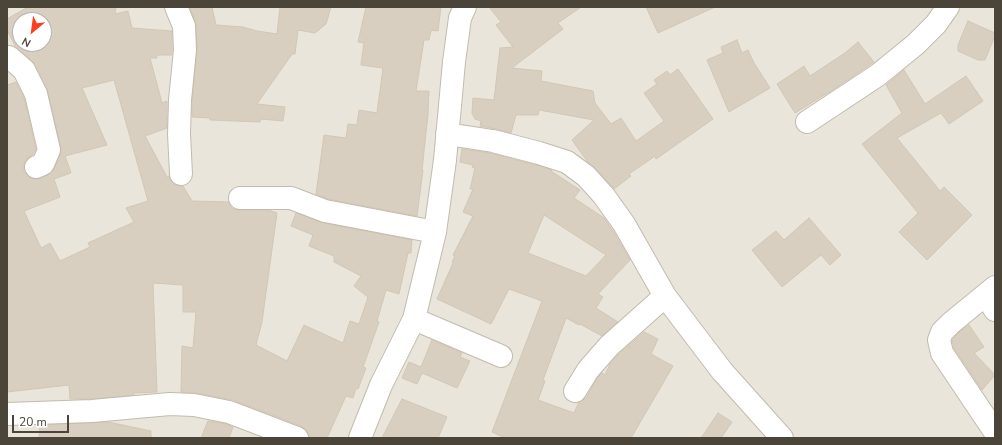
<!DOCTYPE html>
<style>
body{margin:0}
#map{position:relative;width:1002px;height:445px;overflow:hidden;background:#f6f3ec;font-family:"Nunito Sans",sans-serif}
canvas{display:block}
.frame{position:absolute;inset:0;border:8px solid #4b4439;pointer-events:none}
.north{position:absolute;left:12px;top:12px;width:40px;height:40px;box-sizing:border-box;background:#fff;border:1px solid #b7b4b0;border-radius:50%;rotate:209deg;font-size:11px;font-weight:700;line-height:16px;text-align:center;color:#4b4439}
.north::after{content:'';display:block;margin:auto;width:14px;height:18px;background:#fc3f1d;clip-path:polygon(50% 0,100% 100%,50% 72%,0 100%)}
.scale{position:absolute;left:12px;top:415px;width:57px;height:18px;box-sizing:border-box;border:2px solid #4b4439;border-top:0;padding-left:5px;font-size:12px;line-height:14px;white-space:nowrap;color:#4b4439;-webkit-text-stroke:3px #fff;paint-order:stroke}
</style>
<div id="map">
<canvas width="1002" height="445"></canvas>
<div class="frame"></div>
<div class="north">N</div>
<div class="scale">20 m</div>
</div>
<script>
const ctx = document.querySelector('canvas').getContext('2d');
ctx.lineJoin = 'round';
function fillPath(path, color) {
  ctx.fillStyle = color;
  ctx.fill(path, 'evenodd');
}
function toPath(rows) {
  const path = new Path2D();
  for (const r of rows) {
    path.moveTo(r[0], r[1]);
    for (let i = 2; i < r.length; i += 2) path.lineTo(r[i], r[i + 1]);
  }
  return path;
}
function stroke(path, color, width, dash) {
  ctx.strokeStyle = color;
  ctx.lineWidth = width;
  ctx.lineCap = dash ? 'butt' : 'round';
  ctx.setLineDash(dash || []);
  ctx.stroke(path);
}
fillPath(toPath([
 [7,7,995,7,995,438,7,438],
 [20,20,44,20,44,44,20,44]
]), '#eae5da');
const building = toPath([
 [28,7,116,7,115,14,128,11,132,28,172,31,172,55,157,55,157,58,150,58,162,103,167,101,167,128,145,136,167,177,169,176,171,181,175,185,181,186,183,186,192,201,229,202,229,205,233,209,240,210,268,210,277,213,262,322,256,345,287,361,304,325,343,343,350,321,359,324,368,297,354,286,361,276,334,262,334,256,309,246,313,235,291,226,296,213,323,223,412,240,411,253,408,253,399,294,386,290,377,321,379,322,363,367,366,368,358,389,356,388,353,398,346,396,327,438,309,438,309,436,307,430,301,426,233,400,196,393,181,392,182,346,193,348,196,312,183,312,183,285,153,283,157,392,134,393,134,395,91,399,70,399,69,385,7,392,7,85,16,82,24,98,36,149,33,154,26,159,24,165,24,172,28,177,35,179,41,178,48,175,54,169,60,155,61,148,47,88,35,64,32,61,15,46,7,30,7,19,28,7],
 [20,20,44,20,44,44,20,44,20,20],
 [114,80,148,201,126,208,134,222,88,243,90,247,60,261,50,243,41,248,24,211,60,197,54,179,71,173,65,156,107,145,82,88,114,80],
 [190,7,212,7,216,25,243,27,257,31,277,34,280,7,331,7,326,24,315,33,298,30,295,54,292,54,257,104,285,107,283,121,261,119,260,122,210,120,210,118,192,117,192,101,197,49,196,25,190,7],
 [366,7,441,7,438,31,431,30,429,40,424,40,416,91,429,91,428,114,422,170,423,170,417,216,328,199,316,194,324,135,346,138,348,124,357,125,359,110,377,113,383,68,361,65,364,43,358,42,366,7],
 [489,7,581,7,558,23,563,29,512,68,542,71,541,81,593,91,595,103,611,124,621,118,636,141,664,121,644,93,657,84,654,80,667,71,670,75,678,69,713,119,656,159,655,156,629,174,631,176,614,189,595,168,587,161,572,140,594,120,539,110,538,115,516,115,511,133,496,129,480,126,481,121,475,119,472,113,473,98,494,100,500,48,513,47,496,25,501,22,489,7],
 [646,7,715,7,658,33,646,7],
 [968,21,995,33,995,36,985,60,978,60,958,51,958,45,968,21],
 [737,40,742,53,748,50,754,63,770,88,729,112,707,60,723,53,721,47,737,40],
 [858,42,874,62,834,89,795,113,777,84,804,66,810,76,845,53,858,42],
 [904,70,925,104,966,76,983,101,949,124,941,113,897,138,940,191,944,187,972,215,927,260,899,232,918,213,862,144,902,113,886,85,904,70],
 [462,149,490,153,536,165,552,170,551,171,580,190,574,198,604,218,613,231,630,260,598,294,603,297,596,308,618,322,602,336,580,324,579,325,566,318,543,380,545,381,538,400,574,413,579,402,586,398,598,377,602,373,605,375,610,364,618,355,644,332,658,339,651,354,673,366,631,438,505,438,492,432,542,301,509,289,491,324,437,299,453,263,452,262,455,256,453,255,473,216,463,212,473,189,470,189,475,168,472,167,473,165,460,162,462,149],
 [544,215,606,255,586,276,528,253,544,215],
 [809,218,841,255,830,265,821,255,782,287,752,250,776,231,784,240,809,218],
 [969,325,984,347,974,353,995,375,982,390,954,348,952,341,953,339,959,332,969,325],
 [432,340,462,353,460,357,470,361,457,388,422,373,417,384,402,378,409,362,421,367,432,340],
 [402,399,447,417,438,438,382,438,402,399],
 [718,413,732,422,721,438,701,438,718,413],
 [208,421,226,424,233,427,229,438,201,438,208,421],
 [108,422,151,431,151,438,39,438,40,425,108,422]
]);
fillPath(building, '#d8cfc1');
stroke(building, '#d3c7b4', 1);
const minor = toPath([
 [176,7,184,26,185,50,180,100,179,134,181,174],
 [9,57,24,70,36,94,49,150,43,164,36,167],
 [807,122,878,75,916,44,936,24,948,7],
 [447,134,493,141,539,153,567,162,586,176,604,196,624,224,665,296,722,371,782,438],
 [240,198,291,198,325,211,435,232],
 [995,287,951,323,942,332,939,340,942,353,995,432],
 [986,295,995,310],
 [414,319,501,356],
 [575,391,588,370,609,346,665,296],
 [7,414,92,411,170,404,194,405,229,412,297,438],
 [360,438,381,385,414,319,435,232,445,160,454,62,460,18,465,7]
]);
stroke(minor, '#c2bbae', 24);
stroke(minor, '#fff', 22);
</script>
